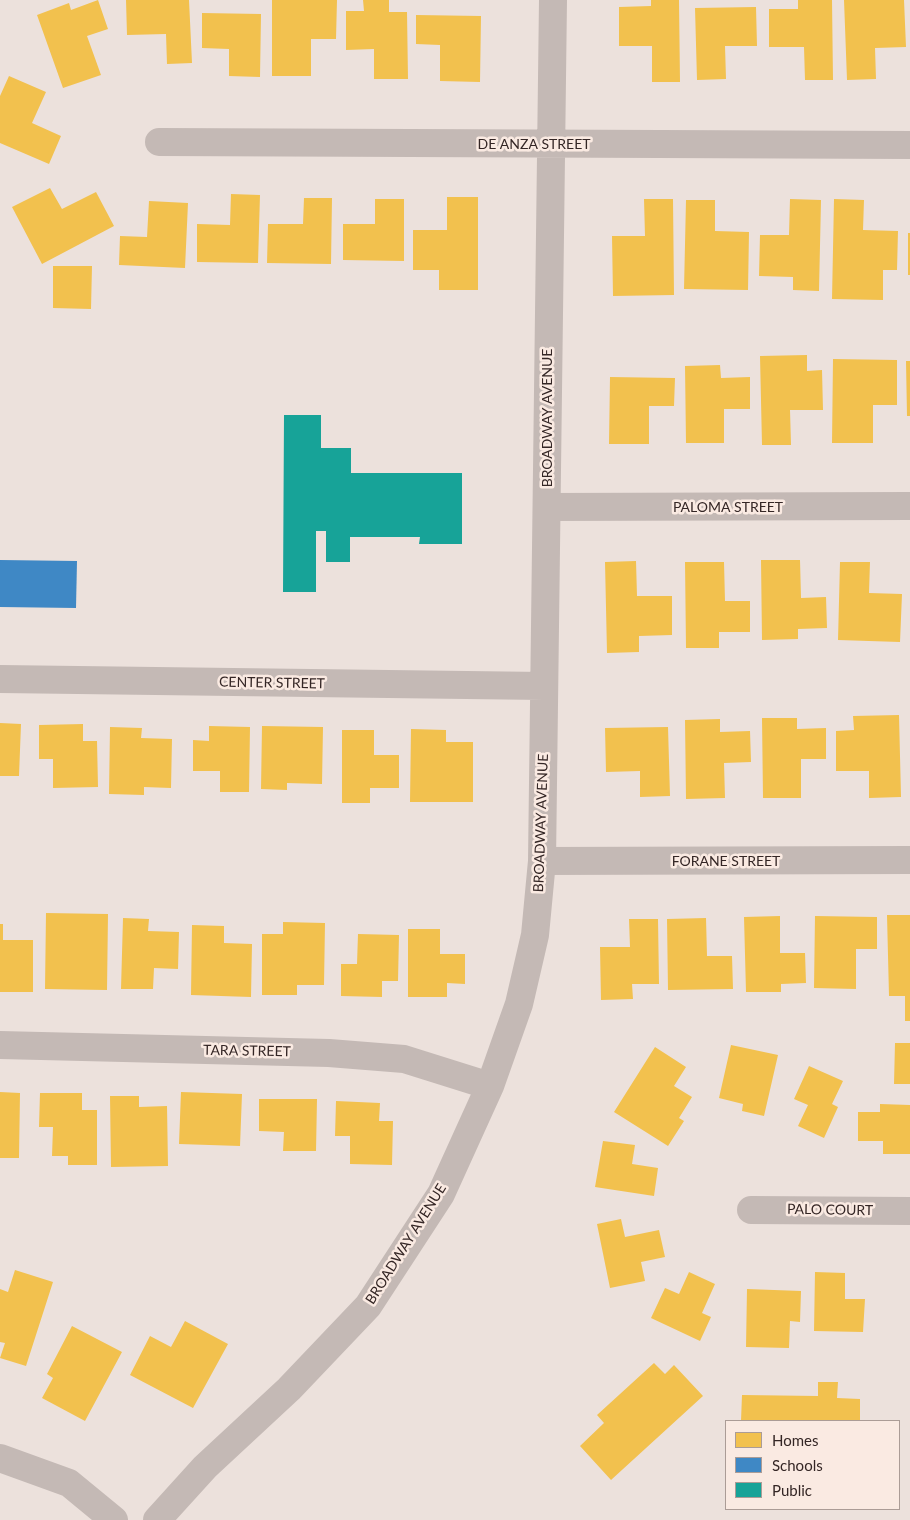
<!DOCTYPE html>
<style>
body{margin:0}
#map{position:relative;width:910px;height:1520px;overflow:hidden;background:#ece1dc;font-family:Lato,sans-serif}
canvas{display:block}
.legend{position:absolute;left:725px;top:1420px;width:175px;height:90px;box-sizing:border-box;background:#faeae2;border:1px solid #ab9c96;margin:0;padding:6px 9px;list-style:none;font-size:15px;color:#342625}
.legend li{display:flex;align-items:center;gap:10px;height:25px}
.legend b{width:25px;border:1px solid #ab9c96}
</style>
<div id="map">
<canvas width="910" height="1520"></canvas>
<ul class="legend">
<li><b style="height:14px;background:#f2c14e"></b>Homes</li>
<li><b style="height:14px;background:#3f88c5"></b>Schools</li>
<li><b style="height:14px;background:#17a398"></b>Public</li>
</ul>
</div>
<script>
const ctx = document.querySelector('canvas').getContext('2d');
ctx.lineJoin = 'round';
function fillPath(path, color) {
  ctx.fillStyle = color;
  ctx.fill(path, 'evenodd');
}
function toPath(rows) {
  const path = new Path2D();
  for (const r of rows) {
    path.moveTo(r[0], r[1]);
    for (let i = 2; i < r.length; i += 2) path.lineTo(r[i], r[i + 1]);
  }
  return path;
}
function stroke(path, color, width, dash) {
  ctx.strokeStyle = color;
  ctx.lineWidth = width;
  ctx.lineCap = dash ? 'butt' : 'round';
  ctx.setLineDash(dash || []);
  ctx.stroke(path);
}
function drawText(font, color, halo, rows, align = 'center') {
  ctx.font = font + ' Lato,sans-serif';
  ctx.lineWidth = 5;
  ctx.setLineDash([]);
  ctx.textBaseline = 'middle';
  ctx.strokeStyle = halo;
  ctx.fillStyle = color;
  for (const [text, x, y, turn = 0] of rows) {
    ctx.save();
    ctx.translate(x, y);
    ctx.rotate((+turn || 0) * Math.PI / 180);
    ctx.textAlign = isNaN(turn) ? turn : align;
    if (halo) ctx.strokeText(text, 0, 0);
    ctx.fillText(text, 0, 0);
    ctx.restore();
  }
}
fillPath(toPath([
 [98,0,108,29,87,36,101,75,63,88,37,15,69,3,71,10],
 [126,0,189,0,192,63,167,64,166,34,127,35],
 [272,0,337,0,336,39,311,39,311,76,272,76],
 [363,0,389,0,389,12,407,12,408,79,374,79,374,49,346,50,346,11,364,11],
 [651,0,679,0,680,82,652,82,652,46,619,46,619,7,651,6],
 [798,0,832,0,833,80,805,80,804,47,769,47,769,9,798,9],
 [844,0,904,0,906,47,875,48,876,79,847,80],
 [756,7,757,46,725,46,726,79,697,80,695,8],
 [202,13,261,14,260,77,229,76,229,49,202,48],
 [416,15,481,16,480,82,440,81,440,45,416,44],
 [9,76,46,92,32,123,61,136,49,164,0,143,0,96],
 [50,188,62,209,96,192,114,226,42,264,12,207],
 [231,194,260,195,258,263,197,262,197,224,230,225],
 [447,197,478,197,478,290,439,290,439,270,413,270,413,230,447,230],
 [304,198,332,198,331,264,267,263,268,224,303,224],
 [375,199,404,199,404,261,343,260,343,224,375,224],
 [644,199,673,199,674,295,613,296,612,236,645,236],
 [790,199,821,200,819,291,793,290,793,277,759,276,760,235,789,235],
 [834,199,864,200,863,230,898,231,897,270,883,270,883,300,832,299],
 [686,200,715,200,715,231,749,232,748,290,684,289],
 [149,201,188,203,185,268,119,265,120,236,147,237],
 [908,233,910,233,910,275,908,275],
 [53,266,92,266,91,309,53,308],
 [807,355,807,371,822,370,823,410,790,410,791,445,762,445,760,356],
 [833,359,897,360,897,405,873,405,873,443,832,443],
 [906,361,910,361,910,416,907,416],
 [720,365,721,378,750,377,750,409,724,409,724,443,686,443,685,366],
 [610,377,675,378,674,406,649,406,649,444,609,444],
 [761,560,800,560,801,598,826,597,827,628,798,629,798,639,762,640],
 [636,561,637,596,672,596,672,635,639,636,639,652,607,653,605,562],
 [685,562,724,562,725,601,750,601,750,632,719,632,719,648,686,648],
 [840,562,870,562,869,593,902,594,900,642,838,640],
 [899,715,901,797,869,798,869,771,836,771,836,731,854,730,853,716],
 [762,718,797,718,797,729,826,728,826,759,801,759,801,798,763,798],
 [720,719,720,732,750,731,751,762,724,763,725,798,686,799,685,720],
 [0,723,21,724,19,776,0,776],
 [83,724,83,741,97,741,98,787,53,788,53,759,39,759,39,725],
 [209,726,250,727,249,792,220,792,220,771,193,771,193,740,209,741],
 [262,726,323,727,322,784,287,783,287,790,261,789],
 [110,727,142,728,141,738,172,739,171,788,144,787,144,795,109,794],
 [668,727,670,796,640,797,640,771,606,772,605,728],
 [411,729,446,730,446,742,473,742,473,802,410,802],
 [342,730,374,730,374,755,399,755,399,788,370,788,370,803,342,803],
 [46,913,108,914,107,990,45,989],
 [887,915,910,915,910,1021,905,1021,905,996,889,996],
 [780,916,780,953,805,953,806,983,781,984,781,992,746,992,744,917],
 [815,916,877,917,877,949,856,949,856,989,814,988],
 [123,918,149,919,148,931,179,932,178,969,154,968,153,989,121,989],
 [706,918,707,956,732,956,733,989,668,990,667,919],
 [629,919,658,919,659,984,632,984,633,999,601,1000,600,947,630,947],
 [283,922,325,923,324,985,297,985,297,995,262,995,262,934,283,934],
 [0,924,3,924,3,940,33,940,33,992,0,992],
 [192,925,224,926,224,943,252,944,251,997,191,995],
 [408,929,440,929,440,954,465,954,465,984,447,983,447,997,408,997],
 [358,934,399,935,398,981,382,981,382,997,341,996,341,964,357,964],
 [895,1043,910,1043,910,1084,894,1084],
 [731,1045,778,1055,764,1116,742,1111,743,1104,719,1098],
 [655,1047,686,1067,674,1086,692,1097,679,1118,684,1121,668,1146,614,1112],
 [809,1066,843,1081,832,1104,838,1107,824,1138,798,1126,808,1105,794,1099],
 [0,1092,20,1093,19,1158,0,1158],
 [181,1092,242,1094,240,1146,179,1144],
 [40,1093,82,1093,82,1110,97,1110,97,1165,68,1165,68,1156,52,1156,53,1127,39,1127],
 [110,1096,139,1096,139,1107,167,1106,168,1166,111,1167],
 [259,1099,317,1099,316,1151,283,1151,284,1132,259,1131],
 [336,1101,380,1103,379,1121,393,1121,392,1165,350,1164,350,1136,335,1136],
 [880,1104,910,1105,910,1154,883,1154,883,1141,858,1141,858,1112,880,1112],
 [603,1141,635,1145,632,1164,658,1168,654,1196,595,1187],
 [621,1219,625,1237,659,1230,665,1257,641,1262,645,1281,610,1288,597,1224],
 [15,1270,53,1282,26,1366,0,1358,5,1343,0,1342,0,1289,8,1292],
 [689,1272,715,1284,702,1313,711,1317,700,1341,651,1318,665,1288,679,1294],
 [815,1272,845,1273,845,1299,865,1299,863,1332,814,1331],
 [747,1289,801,1291,800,1322,790,1321,789,1348,746,1347],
 [185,1321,228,1344,193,1408,130,1375,150,1336,171,1347],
 [72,1326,122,1352,85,1421,42,1398,53,1378,47,1374],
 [654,1363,665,1374,674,1365,703,1396,611,1480,580,1446,604,1423,597,1415],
 [818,1382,838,1382,837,1398,860,1399,860,1421,741,1421,742,1395,818,1396]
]), '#f2c14e');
fillPath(toPath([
 [0,560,77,561,76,608,0,607]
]), '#3f88c5');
fillPath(toPath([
 [284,415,321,415,321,448,351,448,351,473,462,473,462,544,419,544,420,537,350,537,350,562,326,562,326,531,316,531,316,592,283,592]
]), '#17a398');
stroke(toPath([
 [159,142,910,145],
 [547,507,910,506],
 [0,679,544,686],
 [542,861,910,860],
 [0,1045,329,1053,404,1059,490,1086],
 [751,1210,910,1211],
 [0,1458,69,1483,114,1520],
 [157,1520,205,1467,289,1389,368,1306,441,1194,490,1086,519,1004,535,935,542,861,553,0]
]), '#c4b9b5', 28);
drawText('14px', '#342625', '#faeae2', [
 ["DE ANZA STREET",534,144],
 ["BROADWAY AVENUE",547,418,-90],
 ["PALOMA STREET",728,507],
 ["CENTER STREET",272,683,1],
 ["BROADWAY AVENUE",541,823,-88],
 ["FORANE STREET",726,861],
 ["TARA STREET",247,1051,1],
 ["PALO COURT",830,1210,1],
 ["BROADWAY AVENUE",406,1244,-58]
]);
</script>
